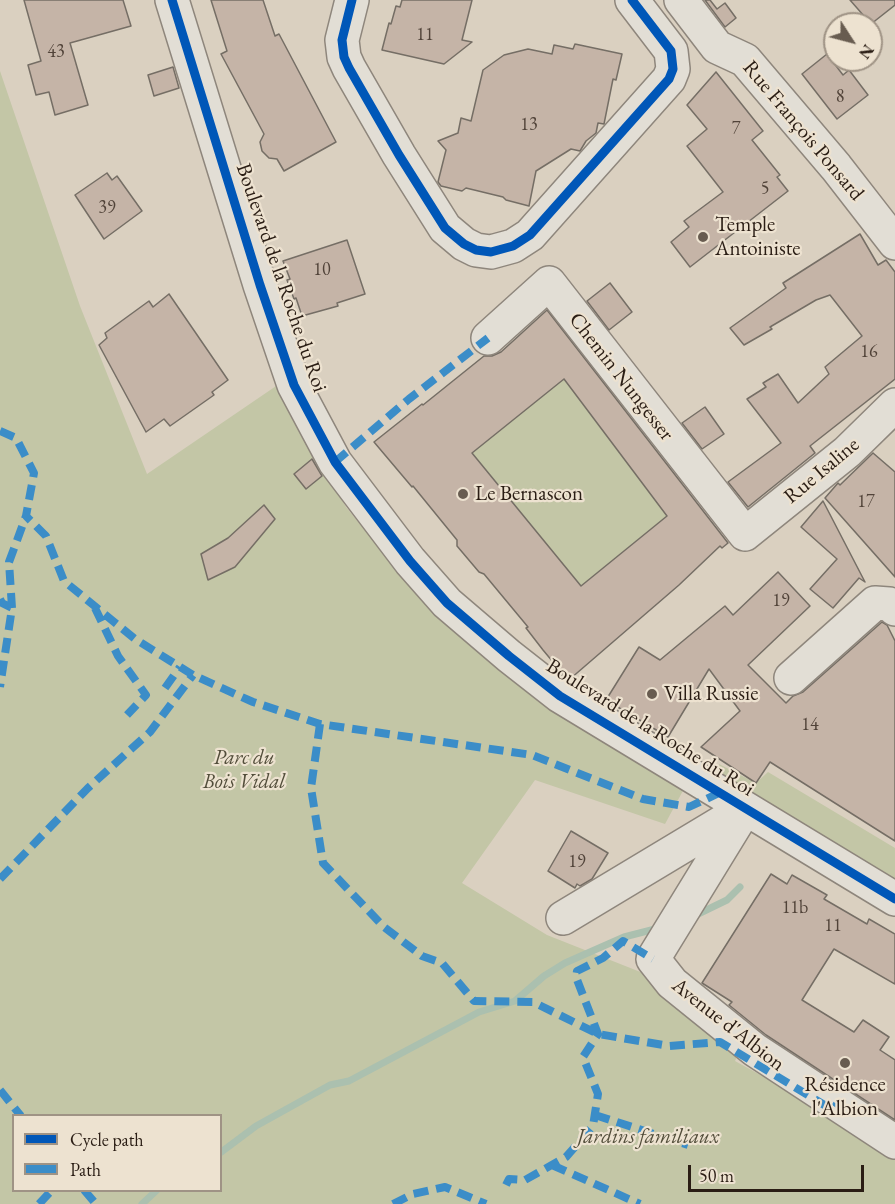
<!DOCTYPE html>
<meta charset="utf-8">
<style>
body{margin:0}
#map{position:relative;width:895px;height:1204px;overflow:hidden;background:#dad0c0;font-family:"EB Garamond",serif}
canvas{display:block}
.legend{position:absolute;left:12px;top:1114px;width:210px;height:78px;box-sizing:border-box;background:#ede2d0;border:2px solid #9f9385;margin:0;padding:8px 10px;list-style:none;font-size:18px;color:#2a1d14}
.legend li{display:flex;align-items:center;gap:12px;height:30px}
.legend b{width:30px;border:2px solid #9f9385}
.north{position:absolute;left:823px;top:12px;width:60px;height:60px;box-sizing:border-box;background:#ede2d0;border:2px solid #9f9385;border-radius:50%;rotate:126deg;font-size:16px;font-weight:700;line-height:24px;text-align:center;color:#2a1d14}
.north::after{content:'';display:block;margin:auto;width:21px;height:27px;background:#685c50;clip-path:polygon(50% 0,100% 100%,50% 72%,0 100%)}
.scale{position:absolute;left:688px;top:1165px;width:176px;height:27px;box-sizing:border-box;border:3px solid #2a1d14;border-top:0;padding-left:8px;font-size:18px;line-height:21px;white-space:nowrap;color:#2a1d14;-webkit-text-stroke:4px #ede2d0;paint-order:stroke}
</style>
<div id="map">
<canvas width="895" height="1204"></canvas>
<ul class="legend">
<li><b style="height:8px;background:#0057b8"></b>Cycle path</li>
<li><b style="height:8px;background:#3b8dc8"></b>Path</li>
</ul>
<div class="north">N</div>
<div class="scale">50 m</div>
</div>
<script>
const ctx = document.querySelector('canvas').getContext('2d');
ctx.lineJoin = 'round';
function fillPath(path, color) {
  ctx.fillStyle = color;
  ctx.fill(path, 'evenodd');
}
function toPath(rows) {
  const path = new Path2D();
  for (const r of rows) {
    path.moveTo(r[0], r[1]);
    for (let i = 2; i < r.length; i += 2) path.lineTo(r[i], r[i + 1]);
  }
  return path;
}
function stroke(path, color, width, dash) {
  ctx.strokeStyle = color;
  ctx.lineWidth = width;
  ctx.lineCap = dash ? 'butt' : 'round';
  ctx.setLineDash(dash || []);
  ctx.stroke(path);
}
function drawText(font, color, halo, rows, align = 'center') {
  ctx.font = font + ' "EB Garamond",serif';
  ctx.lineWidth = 4.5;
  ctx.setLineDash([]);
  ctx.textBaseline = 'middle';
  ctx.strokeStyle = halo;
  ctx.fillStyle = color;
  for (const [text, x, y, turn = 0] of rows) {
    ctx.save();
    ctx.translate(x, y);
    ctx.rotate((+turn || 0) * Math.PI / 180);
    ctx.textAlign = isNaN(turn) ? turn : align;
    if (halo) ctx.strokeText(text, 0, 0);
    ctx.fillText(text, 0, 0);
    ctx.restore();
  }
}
fillPath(toPath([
 [0,71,80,306,147,474,282,382,299,425,346,507,435,616,543,703,685,787,665,824,535,780,462,883,547,935,648,975,744,1042,735,1061,895,1149,895,1204,0,1204],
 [14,1116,220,1116,220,1190,14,1190],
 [564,379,667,516,581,586,472,453],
 [719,764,756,783,768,772,895,848,895,883,717,773]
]), '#c3c6a6');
stroke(toPath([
 [694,916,727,900,740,887],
 [220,1153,256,1126,330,1085,349,1081,479,1012,515,1001,544,976,565,963,624,937,659,928],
 [142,1204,157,1190]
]), '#abc0af', 7);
const building = toPath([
 [24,0,123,0,131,26,70,43,88,105,55,115,49,92,36,95,28,65,41,61,24,0],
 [211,0,263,0,275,36,279,34,336,142,284,171,277,159,269,158,262,151,260,142,264,134,221,54,227,51,211,0],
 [402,0,472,0,462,40,472,42,444,64,382,50,389,23,391,24,396,6,400,7,402,0],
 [705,0,710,0,717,9,725,3,736,18,725,27,705,0],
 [850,0,895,0,895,5,871,24,850,0],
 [575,44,622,54,616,80,613,79,604,124,598,123,596,133,586,141,580,151,571,149,536,171,529,206,506,200,503,197,466,188,462,191,441,186,438,182,446,150,438,141,458,133,461,118,471,121,483,70,504,55,528,49,552,54,554,45,573,49,575,44],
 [827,54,843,75,849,70,868,95,837,119,802,74,827,54],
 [173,67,179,88,154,96,148,75,173,67],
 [716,72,763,131,752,140,780,175,777,177,788,191,690,267,671,242,689,227,684,221,723,192,687,146,707,129,687,105,716,72],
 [107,173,112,180,117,176,142,211,104,239,75,195,107,173],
 [860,234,878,265,886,260,895,272,895,379,810,446,815,453,748,507,728,482,781,443,747,399,766,387,763,383,778,374,798,403,829,374,825,367,862,336,830,295,816,300,770,327,772,329,744,345,730,328,786,288,783,283,860,234],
 [347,240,365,294,337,303,338,306,302,316,296,298,294,299,287,280,290,279,283,261,347,240],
 [610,283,632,312,609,330,587,301,610,283],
 [169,294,228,380,212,392,214,395,170,426,164,419,146,432,99,345,107,338,105,333,149,301,153,307,169,294],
 [547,310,728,543,722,548,720,546,679,585,570,679,565,673,563,674,543,650,526,628,528,627,484,574,479,572,457,546,457,540,413,486,412,487,374,442,422,404,423,405,484,356,492,356,501,352,547,310],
 [564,379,667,516,581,586,472,453,564,379],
 [705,407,724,434,702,449,682,423,705,407],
 [873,453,895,472,895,577,825,498,838,483,840,485,873,453],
 [312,459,322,476,306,489,294,474,312,459],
 [823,501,865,582,859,578,833,608,810,589,837,559,801,527,823,501],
 [264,505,275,519,235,567,208,580,201,554,228,538,264,505],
 [778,572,810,606,748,665,786,703,793,696,803,692,882,622,887,625,895,641,895,841,770,762,756,783,701,747,740,711,709,669,668,737,606,700,639,647,660,660,725,606,733,615,778,572],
 [571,831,608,853,592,879,580,886,577,884,575,888,548,871,571,831],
 [771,874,787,884,792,875,827,895,824,899,867,924,869,919,895,934,895,984,834,949,802,1000,854,1032,863,1020,889,1037,880,1050,895,1060,895,1120,766,1035,729,1005,732,1002,702,983,771,874]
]);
fillPath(building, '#c5b4a7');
stroke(building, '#756e65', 1.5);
const minor = toPath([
 [172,0,260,285,294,385,335,462,410,561,447,603,509,656,560,696,895,899],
 [352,0,342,40,344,57,349,68,399,155,445,228,464,244,476,250,491,252,513,246,530,235,669,79,673,69,671,51,632,0],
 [681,0,717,47,745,60,836,167,895,243],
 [488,338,549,283,745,534,847,452,895,405],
 [791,678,875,603,889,604,895,609],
 [745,809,653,959,672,983,755,1050,895,1142],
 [563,918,741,811]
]);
stroke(minor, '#8e867c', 36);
stroke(minor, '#e2ded5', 33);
stroke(toPath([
 [0,431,16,438,34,473,26,516,46,536,64,581,135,639,193,675,253,702,320,724,532,755,643,799,689,807,719,793],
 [335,462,409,399,488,338],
 [0,599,2,603,12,608,0,687],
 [12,608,9,562,26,516],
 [95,608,118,656,146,695,127,715],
 [165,688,180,667],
 [320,724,311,788,323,863,384,927,422,956,442,963,474,1001,533,1002,598,1034,669,1046,720,1042,826,1106],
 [0,879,88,788,150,732,193,675],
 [0,1090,21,1116],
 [835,1107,837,1104],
 [595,1115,688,1145],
 [552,1165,640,1204],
 [506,1185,509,1179,525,1180,566,1157,593,1126,598,1094,583,1057,598,1034,576,977,577,971,603,958,623,941,653,959],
 [84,1190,96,1204],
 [39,1204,52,1190],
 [393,1204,413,1194,445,1187,486,1204]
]), '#3b8dc8', 8, [15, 8]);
stroke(toPath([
 [172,0,260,285,294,385,335,462,410,561,447,603,509,656,560,696,895,899],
 [352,0,342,40,344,57,349,68,399,155,445,228,464,244,476,250,491,252,513,246,530,235,669,79,673,69,671,51,632,0]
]), '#0057b8', 9);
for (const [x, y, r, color] of [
 [703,237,6,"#685c50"],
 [463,494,6,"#685c50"],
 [652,694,6,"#685c50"],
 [845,1063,6,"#685c50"]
]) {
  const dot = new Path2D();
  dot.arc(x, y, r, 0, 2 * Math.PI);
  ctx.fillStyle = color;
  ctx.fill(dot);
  stroke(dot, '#ede2d0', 2);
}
drawText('18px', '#514339', null, [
 ["11",425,35],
 ["43",56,52],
 ["8",840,97],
 ["13",529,125],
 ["7",736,129],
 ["5",765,189],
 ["39",107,208],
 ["10",322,270],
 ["16",869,352],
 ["17",866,502],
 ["19",781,601],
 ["14",810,725],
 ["19",577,862],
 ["11b",795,908],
 ["11",833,926]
]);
drawText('21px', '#2a1d14', '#ede2d0', [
 ["Rue François Ponsard",803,131,50],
 ["Boulevard de la Roche du Roi",281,278,71],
 ["Chemin Nungesser",621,377,52],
 ["Rue Isaline",822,471,-40],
 ["Boulevard de la Roche du Roi",650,728,32],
 ["Avenue d'Albion",728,1025,38]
]);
drawText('21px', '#2a1d14', '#ede2d0', [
 ["Temple",715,225],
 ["Antoiniste",715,249],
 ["Le Bernascon",475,494],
 ["Villa Russie",664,694],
 ["Résidence",845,1085,"center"],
 ["l'Albion",845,1109,"center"]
], 'left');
drawText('italic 21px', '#524d3a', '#ede2d0', [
 ["Parc du",244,758],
 ["Bois Vidal",244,782],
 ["Jardins familiaux",648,1137]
]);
</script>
